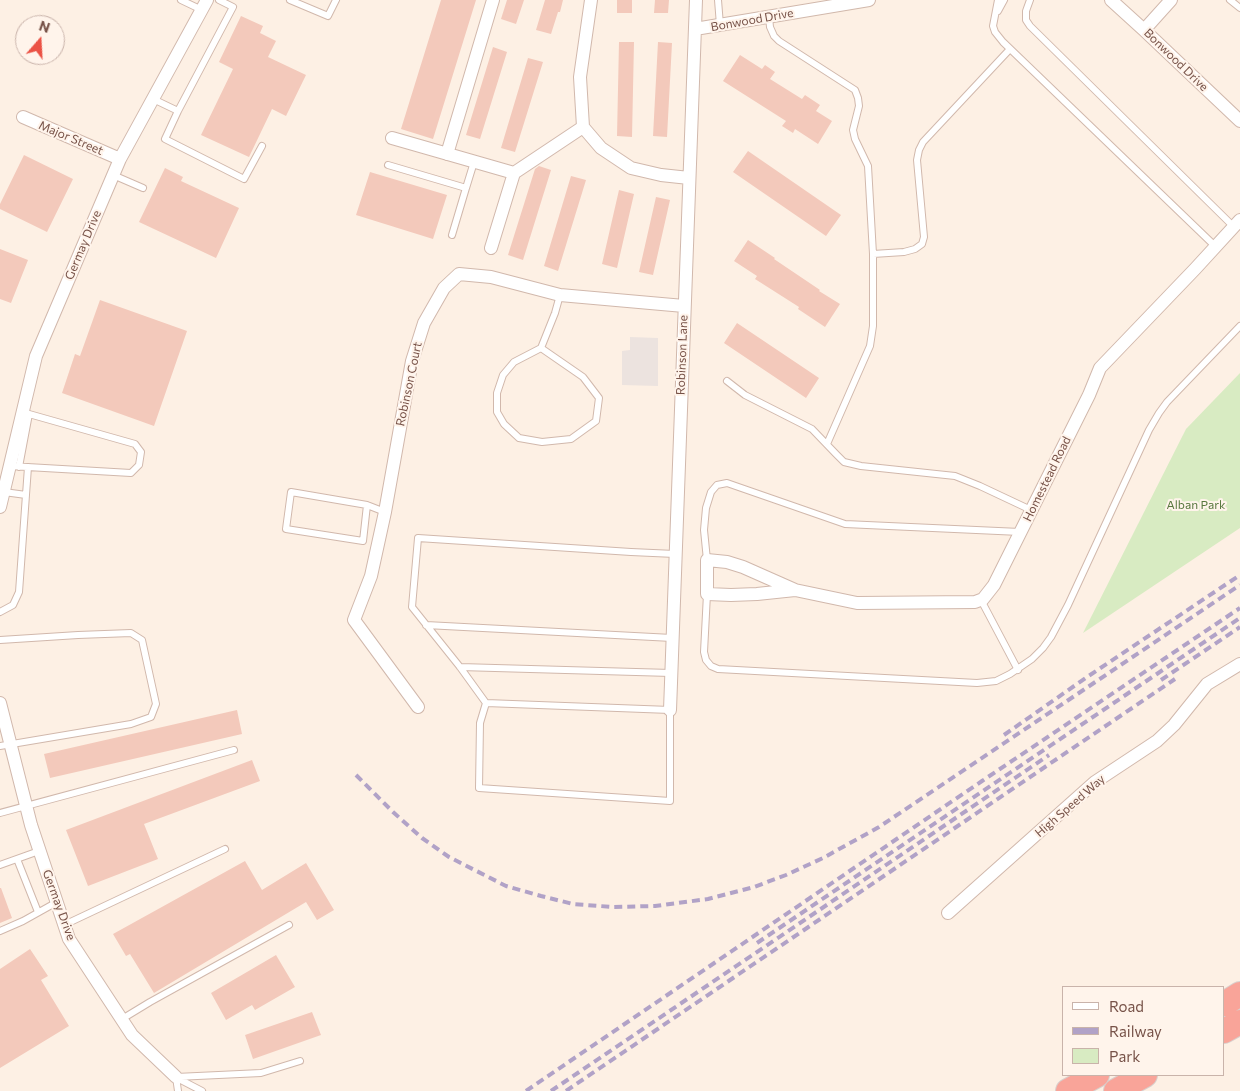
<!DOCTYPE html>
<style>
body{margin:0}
#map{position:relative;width:1240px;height:1091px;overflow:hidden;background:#fdf0e4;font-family:Commissioner,sans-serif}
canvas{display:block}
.legend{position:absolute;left:1062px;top:986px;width:162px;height:90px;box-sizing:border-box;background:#fff4eb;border:1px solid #c9b3aa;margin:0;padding:6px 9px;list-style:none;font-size:15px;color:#775248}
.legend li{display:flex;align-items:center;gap:10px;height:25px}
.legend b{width:25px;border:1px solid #c9b3aa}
.north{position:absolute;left:15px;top:15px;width:50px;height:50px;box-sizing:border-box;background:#fff4eb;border:1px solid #c9b3aa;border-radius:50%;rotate:19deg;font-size:14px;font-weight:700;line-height:20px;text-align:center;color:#775248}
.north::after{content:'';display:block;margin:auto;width:18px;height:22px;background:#eb5245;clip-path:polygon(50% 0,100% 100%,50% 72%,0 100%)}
</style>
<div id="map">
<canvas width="1240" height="1091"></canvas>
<ul class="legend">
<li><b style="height:6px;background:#fff"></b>Road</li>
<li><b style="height:6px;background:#b1a2c7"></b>Railway</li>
<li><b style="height:14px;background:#d8ebc2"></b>Park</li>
</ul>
<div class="north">N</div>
</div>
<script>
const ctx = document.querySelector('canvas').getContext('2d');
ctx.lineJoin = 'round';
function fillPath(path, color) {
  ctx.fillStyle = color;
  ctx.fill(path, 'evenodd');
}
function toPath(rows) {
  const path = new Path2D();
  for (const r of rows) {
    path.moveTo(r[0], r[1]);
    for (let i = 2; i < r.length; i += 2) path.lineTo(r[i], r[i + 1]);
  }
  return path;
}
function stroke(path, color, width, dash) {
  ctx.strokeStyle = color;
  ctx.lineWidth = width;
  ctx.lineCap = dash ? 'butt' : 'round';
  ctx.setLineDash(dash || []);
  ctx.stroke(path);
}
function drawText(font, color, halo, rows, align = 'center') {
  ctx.font = font + ' Commissioner,sans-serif';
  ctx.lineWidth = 4;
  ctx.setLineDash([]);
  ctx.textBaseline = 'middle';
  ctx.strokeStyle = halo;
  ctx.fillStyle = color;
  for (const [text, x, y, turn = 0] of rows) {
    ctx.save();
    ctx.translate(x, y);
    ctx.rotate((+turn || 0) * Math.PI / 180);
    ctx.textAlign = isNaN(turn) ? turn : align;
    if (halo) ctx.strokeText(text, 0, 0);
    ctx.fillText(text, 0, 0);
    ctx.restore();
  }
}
fillPath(toPath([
 [630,337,658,338,658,386,622,385,622,351,630,350]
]), '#ece3df');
fillPath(toPath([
 [1240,373,1240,528,1083,633,1186,429]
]), '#d8ebc2');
fillPath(toPath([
 [441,0,476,0,433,139,401,129],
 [507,0,524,0,516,24,501,19],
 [545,0,563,0,560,12,558,12,551,34,536,30],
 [617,0,632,0,632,13,617,13],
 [655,0,669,0,668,13,654,13],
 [241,16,263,26,260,33,276,41,268,57,306,75,286,116,272,109,249,157,201,135,233,69,219,62],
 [619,42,634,42,632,137,617,136],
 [658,42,672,43,667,137,653,136],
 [493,47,507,52,480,139,466,135],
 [740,55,762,69,765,65,775,72,770,79,802,99,805,95,820,105,816,111,832,121,818,144,795,129,793,133,782,126,786,121,723,81],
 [528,58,543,62,515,152,501,148],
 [748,151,841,215,826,236,733,172],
 [24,155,73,179,47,232,0,209,0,204],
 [539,166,551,170,523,260,508,255,535,169],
 [165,168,183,177,181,181,239,208,216,258,139,222],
 [370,172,447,195,433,239,356,215],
 [571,176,586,180,558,271,544,266],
 [619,190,634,194,617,268,602,264],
 [656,197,670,200,653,275,639,272],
 [748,240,775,258,774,259,820,290,819,291,840,304,825,327,798,309,799,307,755,279,757,276,734,261],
 [0,249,28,260,11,303,0,299],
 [100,300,187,331,154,426,62,393,75,354,80,356],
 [737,323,819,378,806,398,724,343],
 [237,710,242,734,50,778,44,754],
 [252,760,260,781,144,824,158,859,88,886,66,830],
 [245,861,262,890,306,863,334,910,317,920,306,902,154,993,130,954,126,956,113,934],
 [0,888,1,888,12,918,0,923],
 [30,949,48,976,41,980,69,1026,0,1068,0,969],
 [276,955,295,987,255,1010,252,1005,226,1020,211,993],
 [312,1012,321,1035,253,1059,245,1035]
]), '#f3c9bb');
const service = toPath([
 [181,0,202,10],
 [290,0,328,16,336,0],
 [718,0,720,25],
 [998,0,993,26,995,32,1003,42,1216,247],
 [1030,0,1026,11,1026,20,1030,26,1234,227],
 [1230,0,1240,8],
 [998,11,1004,0],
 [769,17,770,27,774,36,779,41,855,90,858,98,859,106,853,130,855,139,868,166,873,254,873,326,870,346,827,444],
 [153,99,178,111,165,139,244,179,262,146],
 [178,111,233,7,219,0],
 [388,165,466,188,452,235],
 [113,175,143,188],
 [466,188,474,162],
 [873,254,904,252,915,249,922,244,924,237,917,160,919,150,923,142,1010,49],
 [541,348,583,377,599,398,596,421,571,439,542,442,519,438,504,424,497,412,497,393,503,375,514,362,541,348,555,313,560,295],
 [727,381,745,395,812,429,836,454,844,462,861,466,955,476,980,486,1031,510],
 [10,466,131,473,139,465,141,452,135,444,22,412],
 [19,467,29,414],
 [4,492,26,495],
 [367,505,291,492,286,529,363,541,367,505,385,512],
 [707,560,704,530,706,508,711,492,717,485,727,483,845,524,1020,532],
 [707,594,704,652,706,660,711,666,718,669,977,683,996,681,1010,674,1032,659,1043,648,1051,637,1068,605,1149,430,1159,413,1167,402,1240,326],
 [981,600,1018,670],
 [0,612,13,605,19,592,28,467],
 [426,625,672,638],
 [0,640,78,635,131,633,142,640,156,704,151,717,131,724,0,746],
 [460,667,671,673],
 [486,703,670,710,670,801,479,788,480,723,486,703,460,667,412,607,418,538,631,552,675,554],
 [0,813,234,750],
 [17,859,38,912],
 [0,865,39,851],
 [64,925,225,849],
 [0,931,23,921,57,902],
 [122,1019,150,1002,289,925],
 [176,1077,261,1073,300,1061],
 [176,1077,178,1091],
 [177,1078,202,1091]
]);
const minor = toPath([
 [591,0,580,77,583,127,601,148,631,168,661,175,689,178],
 [1111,0,1144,30,1240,121],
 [695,29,869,0],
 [1144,30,1171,0],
 [23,117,120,159],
 [392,138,514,173],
 [447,154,493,0],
 [491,248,514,173,583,127],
 [0,507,36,356,120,159,207,0],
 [795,590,757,594,731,595,707,594,707,560,727,562,743,567,795,590,857,603,975,602,983,599,994,585,1089,395,1100,368,1195,269,1240,220],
 [0,703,31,825,69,939,132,1035,176,1077],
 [418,707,354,620,371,576,385,512,412,361,424,323,444,288,459,274,491,277,560,295,684,306],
 [670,710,696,0],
 [948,913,1095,782,1157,741,1174,725,1207,684,1240,664]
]);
const motorway = toPath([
 [1224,1004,1240,994],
 [1224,1031,1240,1022],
 [1068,1091,1097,1075],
 [1116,1091,1145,1075]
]);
stroke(service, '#d1b8ac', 8);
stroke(minor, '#d1b8ac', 14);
stroke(motorway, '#d9cfcc', 26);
stroke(service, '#fff', 6);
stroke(minor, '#fff', 12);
stroke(motorway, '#f9a499', 24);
stroke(toPath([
 [1161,680,1240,627],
 [1004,735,1087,677,1240,575],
 [356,775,393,812,422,838,449,857,506,886,541,896,573,904,613,907,655,906,708,899,754,887,786,875,823,858,879,827,1240,585],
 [757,943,1240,618],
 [526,1091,982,781,1240,608],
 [551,1091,1049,755],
 [566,1091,1175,679]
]), '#b1a2c7', 4, [8, 5]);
drawText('12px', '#775248', '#fff4eb', [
 ["Bonwood Drive",752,20,-10],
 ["Bonwood Drive",1176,60,44],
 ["Major Street",71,138,23],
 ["Germay Drive",83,245,-67],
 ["Robinson Lane",682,355,-88],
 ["Robinson Court",409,384,-78],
 ["Homestead Road",1047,479,-64],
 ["High Speed Way",1070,806,-41],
 ["Germay Drive",59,905,70]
]);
drawText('12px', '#57773d', '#fff4eb', [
 ["Alban Park",1196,505]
]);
</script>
